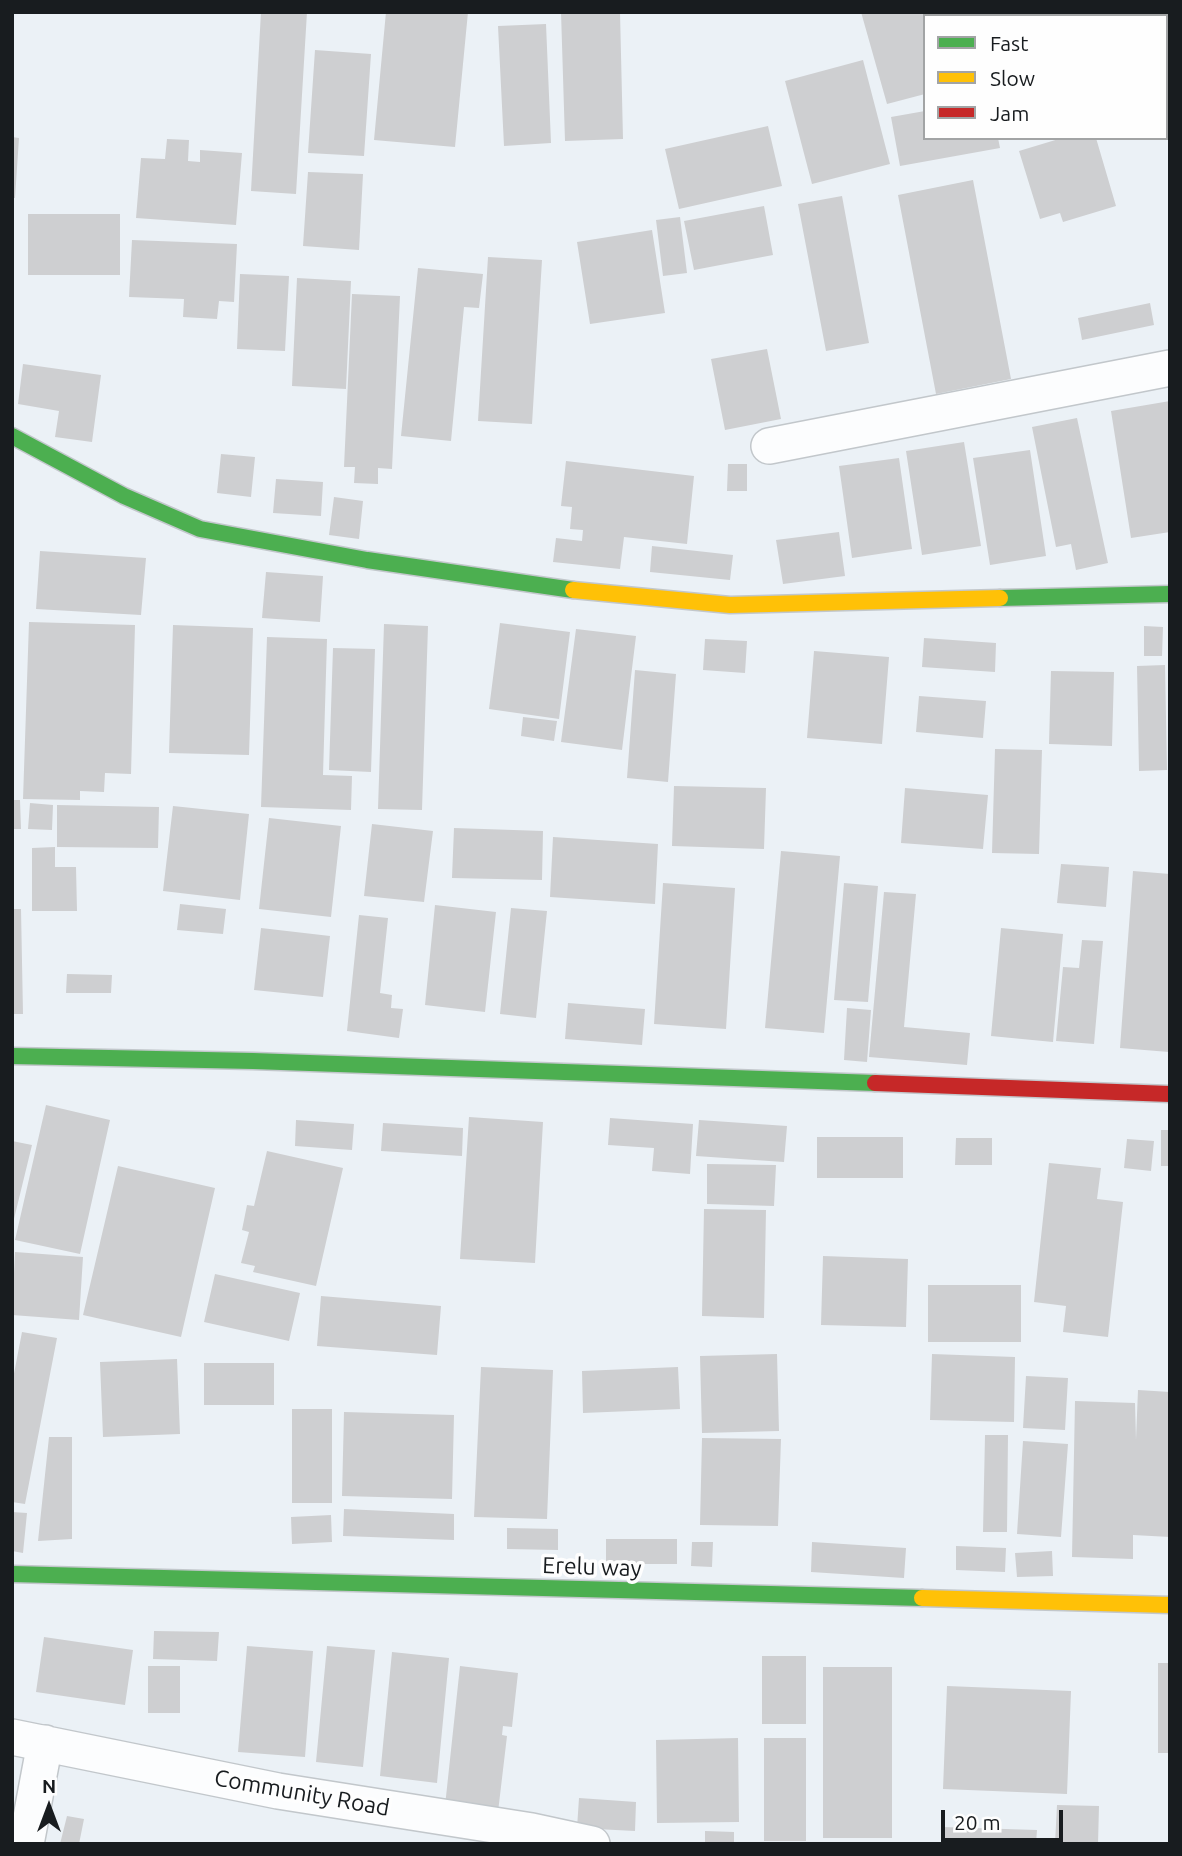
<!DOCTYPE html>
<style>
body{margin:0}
#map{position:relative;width:1182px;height:1856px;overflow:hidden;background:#ebf1f6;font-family:Ubuntu,sans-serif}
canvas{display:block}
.frame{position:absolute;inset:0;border:14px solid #181c1f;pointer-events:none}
.legend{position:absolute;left:923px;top:14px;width:245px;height:126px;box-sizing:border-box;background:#fefefe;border:2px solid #a2a4a5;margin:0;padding:9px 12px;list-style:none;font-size:21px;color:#181c1f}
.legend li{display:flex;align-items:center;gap:14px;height:35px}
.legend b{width:35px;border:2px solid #a2a4a5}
.north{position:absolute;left:14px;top:1772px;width:70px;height:70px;-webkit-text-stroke:5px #fefefe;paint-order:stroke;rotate:0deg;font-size:19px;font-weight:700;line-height:28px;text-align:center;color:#181c1f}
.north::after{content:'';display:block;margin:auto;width:24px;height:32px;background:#181c1f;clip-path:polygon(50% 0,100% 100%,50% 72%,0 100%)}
.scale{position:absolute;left:941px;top:1810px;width:122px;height:32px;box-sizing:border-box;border:4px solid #181c1f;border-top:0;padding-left:9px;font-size:21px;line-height:24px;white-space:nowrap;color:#181c1f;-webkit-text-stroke:5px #fefefe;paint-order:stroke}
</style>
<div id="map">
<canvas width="1182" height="1856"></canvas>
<div class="frame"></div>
<ul class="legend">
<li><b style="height:9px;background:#4caf50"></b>Fast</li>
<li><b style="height:9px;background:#ffc107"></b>Slow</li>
<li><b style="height:9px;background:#c62828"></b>Jam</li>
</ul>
<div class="north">N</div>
<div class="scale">20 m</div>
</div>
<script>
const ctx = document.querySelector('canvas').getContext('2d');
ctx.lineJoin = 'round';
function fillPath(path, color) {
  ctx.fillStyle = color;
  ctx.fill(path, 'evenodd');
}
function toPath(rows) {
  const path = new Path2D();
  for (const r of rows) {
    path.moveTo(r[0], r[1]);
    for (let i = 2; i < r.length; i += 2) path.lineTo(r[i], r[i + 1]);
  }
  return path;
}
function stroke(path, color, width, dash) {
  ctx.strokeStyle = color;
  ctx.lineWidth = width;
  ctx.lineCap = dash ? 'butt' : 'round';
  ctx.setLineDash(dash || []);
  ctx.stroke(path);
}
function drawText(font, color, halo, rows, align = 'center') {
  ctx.font = font + ' Ubuntu,sans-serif';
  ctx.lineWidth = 7;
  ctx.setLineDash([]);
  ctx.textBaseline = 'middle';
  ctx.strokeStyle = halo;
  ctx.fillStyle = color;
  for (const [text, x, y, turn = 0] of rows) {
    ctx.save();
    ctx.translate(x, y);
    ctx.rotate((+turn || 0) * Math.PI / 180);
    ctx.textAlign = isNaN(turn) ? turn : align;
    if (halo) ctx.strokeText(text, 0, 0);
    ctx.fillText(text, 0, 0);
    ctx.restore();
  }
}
fillPath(toPath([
 [261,12,307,12,296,194,251,191],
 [386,12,468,12,455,147,374,140],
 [561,12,620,12,623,139,565,141],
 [861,12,942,12,943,16,925,16,925,94,887,104],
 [966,12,995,12,996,16,967,16],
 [1063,12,1095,12,1096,16,1064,16],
 [546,24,551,143,504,146,498,26],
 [1170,33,1170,92,1166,93,1166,34],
 [315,50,371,54,364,156,308,153],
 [863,60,890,164,812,184,785,81],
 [925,111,925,138,998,138,1000,148,900,166,891,117],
 [768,126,782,186,679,209,665,149],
 [12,137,19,138,15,198,12,198],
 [1062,138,1096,138,1116,206,1063,222,1060,213,1040,219,1019,151],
 [167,139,189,140,188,161,200,162,200,150,242,153,236,225,136,218,141,158,165,159],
 [308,172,363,174,359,250,303,246],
 [973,180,1011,379,936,394,898,195],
 [842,196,869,343,826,351,798,204],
 [764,206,773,255,694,270,684,221],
 [28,214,120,214,120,275,28,275],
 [680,217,687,273,663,276,656,220],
 [652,230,665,313,590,324,577,242],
 [132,240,237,244,234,302,219,301,217,319,183,317,184,299,129,297],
 [488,257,542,260,532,424,478,421],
 [418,268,483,274,479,308,464,307,451,441,401,436],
 [240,274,289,276,285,351,237,349],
 [297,278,351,281,346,389,292,386],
 [352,294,400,296,392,469,378,468,378,484,354,483,355,467,344,467],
 [1150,303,1154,325,1082,340,1078,318],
 [767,349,781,419,725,430,711,359],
 [23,364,101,375,92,442,55,437,59,411,18,404],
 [1170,401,1170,532,1131,538,1111,411],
 [1077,418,1108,563,1076,570,1071,544,1056,547,1032,427],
 [964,442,981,546,922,555,906,451],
 [1030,450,1046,556,990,565,973,458],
 [221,454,255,457,251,497,217,493],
 [899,458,912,549,852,558,839,466],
 [566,461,694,476,687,544,624,537,620,569,553,562,556,538,582,541,583,530,570,529,572,507,561,506],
 [728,464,747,464,747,491,727,491],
 [276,479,323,482,321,516,273,513],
 [334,497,363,501,359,539,329,535],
 [839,532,845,576,783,584,776,540],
 [652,546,733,555,730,580,650,572],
 [40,551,146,558,141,615,36,609],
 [266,572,323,576,320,622,262,618],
 [29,622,135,625,131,774,105,773,104,792,80,791,80,800,23,799],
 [500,623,570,632,559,719,489,709],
 [384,624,428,626,422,810,378,809],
 [173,625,253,628,249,755,169,753],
 [1144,626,1163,627,1162,656,1144,656],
 [576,629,636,636,622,750,561,742],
 [267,637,327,639,323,775,352,776,351,810,261,807],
 [924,638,996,643,995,672,922,667],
 [705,639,747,641,745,673,703,670],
 [333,648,375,649,371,772,329,770],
 [814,651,889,657,882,744,807,738],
 [1165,665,1167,770,1139,771,1137,666],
 [635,670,676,674,668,782,627,778],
 [1051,671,1114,672,1112,746,1049,744],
 [919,696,986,701,983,738,916,732],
 [523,717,557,721,554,741,521,736],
 [995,749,1042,750,1039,854,992,853],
 [674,786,766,788,764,849,672,846],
 [905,788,988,795,983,849,901,843],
 [12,800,20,800,21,829,12,829],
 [30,803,53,805,52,830,28,829],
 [57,805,159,807,158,848,57,847],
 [173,806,249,814,240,900,163,891],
 [269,818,341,826,331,917,259,909],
 [372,824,433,831,424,902,364,896],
 [454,828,543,831,542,880,452,878],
 [553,837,658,844,655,904,550,897],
 [55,847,55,867,76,867,77,911,32,911,32,848],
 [781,851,840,856,824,1033,765,1028],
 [1061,864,1109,867,1106,907,1057,903],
 [1133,871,1170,874,1169,1052,1120,1048],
 [663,883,735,888,726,1029,654,1024],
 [844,883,878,886,868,1002,834,1000],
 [884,892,916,894,904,1027,970,1033,967,1065,869,1057],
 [180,904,226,909,223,934,177,930],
 [435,905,496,912,485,1012,425,1005],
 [511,908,547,911,536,1018,500,1014],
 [12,909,21,909,23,1014,12,1014],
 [359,915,388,918,380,993,392,995,391,1008,403,1009,399,1038,347,1031],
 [261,928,330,936,323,997,254,990],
 [1001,928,1063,934,1053,1042,991,1036],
 [1082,940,1103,941,1094,1044,1056,1041,1063,967,1079,968],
 [67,974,112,975,111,993,66,993],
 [568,1003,645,1009,642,1045,565,1039],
 [847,1008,871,1010,867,1062,844,1060],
 [46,1105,110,1120,80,1254,15,1240],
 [469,1117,543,1122,535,1263,460,1259],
 [610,1118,693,1124,690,1174,652,1171,654,1148,608,1145],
 [296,1120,354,1124,352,1150,295,1146],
 [699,1120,787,1126,784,1162,696,1156],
 [383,1123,463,1128,462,1156,381,1151],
 [1161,1130,1170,1130,1170,1166,1161,1166],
 [817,1137,903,1137,903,1178,817,1178],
 [956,1138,992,1138,992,1165,955,1165],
 [1127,1139,1154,1141,1151,1171,1124,1168],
 [12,1141,32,1145,13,1223,12,1223],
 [267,1151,343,1168,316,1286,253,1272,255,1266,241,1263,249,1232,242,1230,247,1205,254,1206],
 [1049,1163,1101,1168,1097,1199,1123,1202,1108,1337,1063,1332,1066,1306,1034,1302],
 [707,1164,776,1165,774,1206,707,1204],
 [118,1166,215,1188,181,1337,83,1315],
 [704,1209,766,1210,764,1318,702,1316],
 [15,1252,83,1257,79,1320,12,1315],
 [823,1256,908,1259,906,1327,821,1325],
 [215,1274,300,1293,289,1341,204,1322],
 [928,1285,1021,1285,1021,1342,928,1342],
 [321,1296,441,1306,437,1355,317,1346],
 [22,1332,57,1338,25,1504,12,1502,12,1384],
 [777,1354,779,1431,702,1433,700,1356],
 [932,1354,1015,1357,1014,1422,930,1420],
 [177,1359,180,1434,103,1437,100,1362],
 [204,1363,274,1363,274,1405,204,1405],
 [481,1367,553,1370,547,1519,474,1517],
 [678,1367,680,1409,583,1413,582,1371],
 [1026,1376,1068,1378,1065,1430,1023,1428],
 [1138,1390,1170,1392,1170,1537,1133,1535,1133,1559,1072,1557,1075,1401,1135,1403,1136,1440],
 [292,1409,332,1409,332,1503,292,1503],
 [344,1412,454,1415,452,1499,342,1496],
 [985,1435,1008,1435,1007,1532,983,1532],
 [49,1437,72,1437,72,1539,38,1541],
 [702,1438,781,1439,778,1526,700,1525],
 [1023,1441,1068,1444,1061,1537,1017,1534],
 [344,1509,454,1514,454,1540,343,1536],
 [12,1512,27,1513,23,1553,12,1551],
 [331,1515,332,1542,292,1544,291,1517],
 [507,1528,558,1529,558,1550,507,1549],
 [606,1539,677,1539,677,1564,606,1564],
 [692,1542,713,1542,712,1567,691,1566],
 [812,1542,906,1548,904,1578,811,1572],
 [956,1546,1006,1548,1005,1572,956,1570],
 [1052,1551,1053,1576,1017,1577,1015,1553],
 [154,1631,219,1632,217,1661,153,1659],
 [44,1637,133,1650,125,1705,36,1692],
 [247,1646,313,1651,305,1757,238,1752],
 [327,1646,375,1650,363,1767,316,1762],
 [392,1652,449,1658,437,1783,380,1776],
 [762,1656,806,1656,806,1724,762,1724],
 [1158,1663,1170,1663,1170,1753,1158,1753],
 [148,1666,180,1666,180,1713,148,1713],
 [460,1666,518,1673,512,1727,503,1726,502,1735,507,1736,498,1812,445,1806],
 [823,1667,892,1667,892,1838,823,1838],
 [947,1686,1071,1691,1067,1794,943,1789],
 [738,1738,739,1822,657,1823,656,1740],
 [764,1738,806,1738,806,1841,764,1841],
 [579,1798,636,1802,635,1831,577,1828],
 [1057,1805,1099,1806,1098,1844,1055,1844],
 [67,1816,84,1819,79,1844,60,1844],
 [942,1827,1037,1830,1036,1844,941,1844],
 [705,1831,734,1832,734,1844,705,1844]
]), '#cecfd1');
const street = toPath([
 [769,446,1170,368],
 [12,1737,278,1791,532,1831,592,1844],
 [26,1844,45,1743]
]);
const fast = toPath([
 [12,436,124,496,200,529,367,560,573,590],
 [1000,598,1170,594],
 [12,1056,253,1061,875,1083],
 [12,1574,922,1598]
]);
const slow = toPath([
 [573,590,730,605,1000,598],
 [922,1598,1170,1605]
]);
const jam = toPath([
 [875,1083,1170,1094]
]);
stroke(street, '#c2c7cb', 38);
stroke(fast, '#c2c7cb', 19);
stroke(slow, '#c2c7cb', 19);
stroke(jam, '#c2c7cb', 19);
stroke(street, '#fcfdfe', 35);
stroke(fast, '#4caf50', 16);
stroke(slow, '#ffc107', 16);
stroke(jam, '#c62828', 16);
drawText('23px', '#181c1f', '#fefefe', [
 ["Erelu way",592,1567,2],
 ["Community Road",302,1793,10]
]);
</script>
